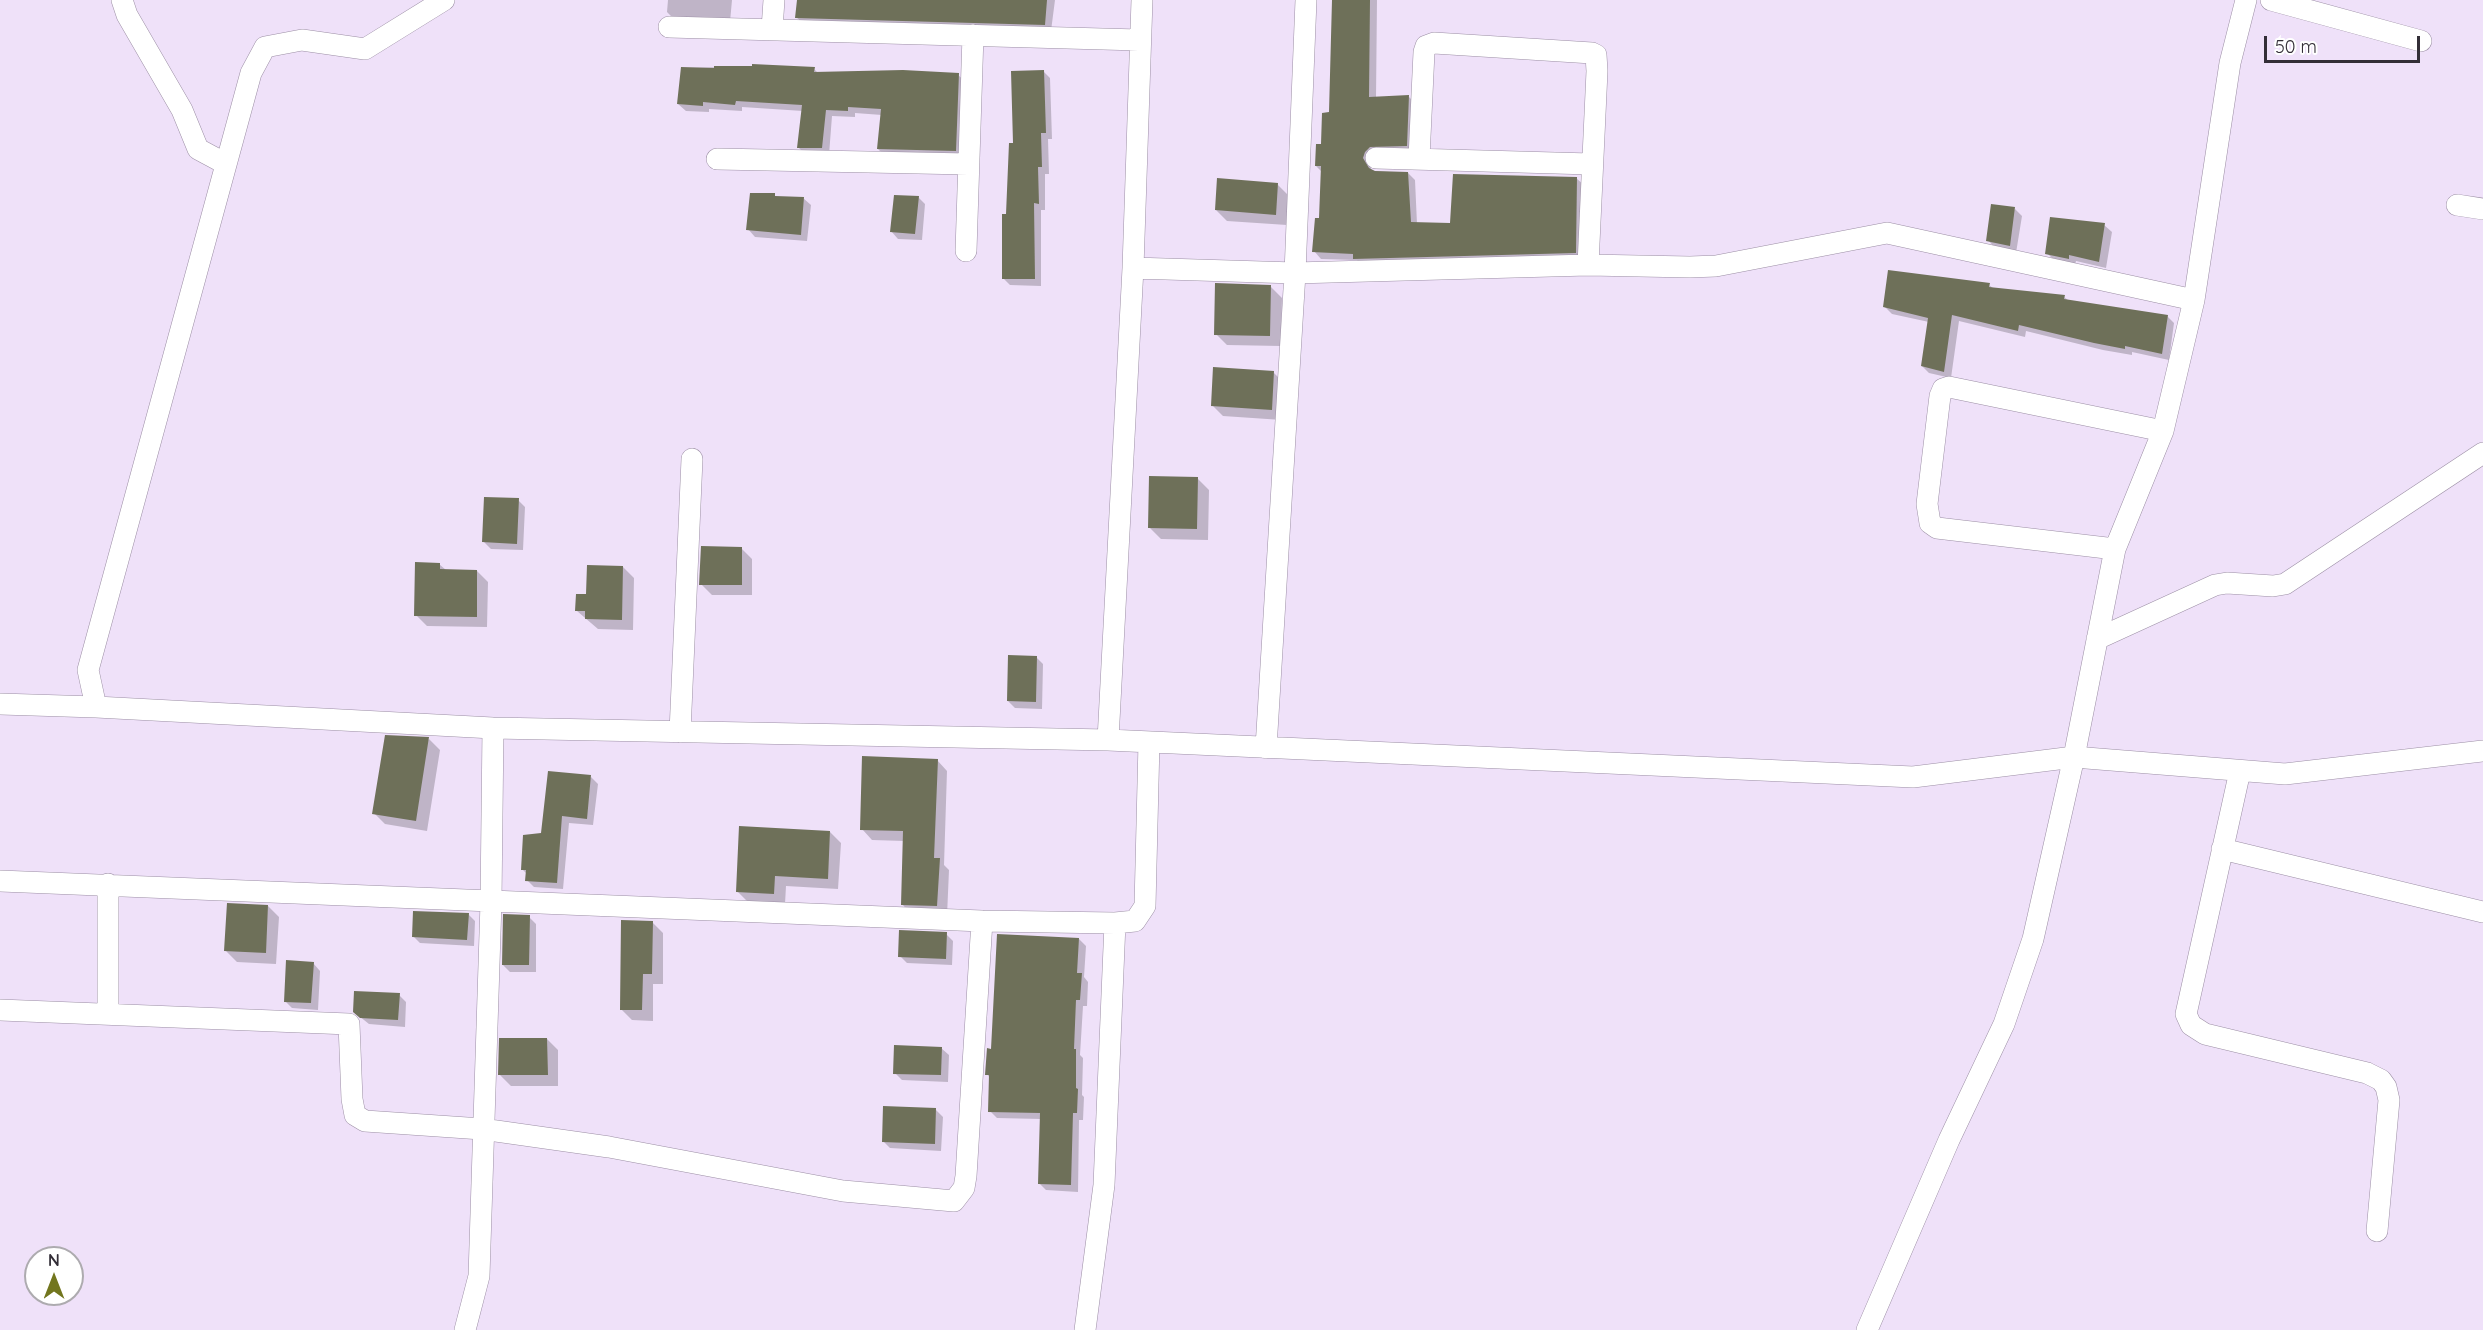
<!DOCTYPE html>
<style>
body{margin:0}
#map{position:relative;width:2483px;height:1330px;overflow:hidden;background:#efe1f9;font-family:Quicksand,sans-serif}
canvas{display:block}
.north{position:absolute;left:24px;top:1246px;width:60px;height:60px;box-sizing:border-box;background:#fff;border:2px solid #adabaf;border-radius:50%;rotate:0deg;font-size:16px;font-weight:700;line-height:24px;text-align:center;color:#332e37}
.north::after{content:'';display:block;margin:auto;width:21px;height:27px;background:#72761e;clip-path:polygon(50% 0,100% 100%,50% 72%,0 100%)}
.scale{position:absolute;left:2264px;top:36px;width:156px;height:27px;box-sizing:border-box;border:3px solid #332e37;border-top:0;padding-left:8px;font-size:18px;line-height:21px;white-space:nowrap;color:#332e37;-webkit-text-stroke:4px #fff;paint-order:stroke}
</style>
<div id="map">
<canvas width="2483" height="1330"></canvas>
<div class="north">N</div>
<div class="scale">50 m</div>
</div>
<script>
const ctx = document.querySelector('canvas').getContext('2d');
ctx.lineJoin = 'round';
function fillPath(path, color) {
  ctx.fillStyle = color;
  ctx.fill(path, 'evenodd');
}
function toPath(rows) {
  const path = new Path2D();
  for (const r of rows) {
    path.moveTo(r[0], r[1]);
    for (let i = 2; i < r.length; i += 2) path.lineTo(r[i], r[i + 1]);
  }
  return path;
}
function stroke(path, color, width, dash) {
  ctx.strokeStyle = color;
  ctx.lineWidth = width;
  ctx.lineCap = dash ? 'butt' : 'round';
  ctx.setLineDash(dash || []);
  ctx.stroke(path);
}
fillPath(toPath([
 [668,0,732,0,730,22,674,19,667,12],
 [798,0,1055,0,1051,31,804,24,796,17],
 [1337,0,1377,0,1376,98,1409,97,1416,104,1413,153,1372,159,1370,166,1372,171,1408,173,1415,180,1417,224,1451,224,1576,178,1584,185,1582,259,1361,265,1357,260,1321,259,1314,251,1320,219,1322,172,1316,166,1330,114],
 [777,66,814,69,818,73,958,75,966,82,963,158,885,156,878,149,882,115,855,113,855,117,832,116,829,155,805,154,798,147,803,111,742,107,742,111,709,109,709,112,686,111,678,104,683,68],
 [1043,71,1050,78,1052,139,1048,139,1049,174,1045,174,1045,210,1041,210,1041,286,1010,285,1003,278,1014,144],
 [1277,184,1288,195,1287,225,1227,221,1216,210],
 [774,195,777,198,803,198,811,205,807,241,755,237,748,229],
 [918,197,925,204,922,240,898,239,891,231],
 [2015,209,2022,216,2016,253,1995,248,1988,240],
 [2104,225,2112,232,2106,268,2076,261,2075,265,2054,260,2047,253],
 [1989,285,1994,289,2064,297,2069,301,2167,316,2174,323,2169,360,2132,352,2132,355,2103,350,2026,331,2025,337,1959,321,1951,378,1929,373,1922,366,1929,322,1892,314,1884,306],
 [1271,287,1282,298,1281,346,1227,345,1216,334],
 [1274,373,1285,384,1282,420,1223,416,1212,405],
 [1198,479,1209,490,1208,540,1161,539,1150,528],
 [518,500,525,507,523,550,491,549,484,542],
 [741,548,752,559,752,595,712,595,701,584],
 [439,564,446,570,477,571,488,582,487,627,427,626,416,615],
 [623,567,634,578,633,630,598,629,577,611,588,596],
 [1036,657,1043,664,1042,709,1015,708,1008,701],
 [429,739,440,750,427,831,385,824,374,813],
 [937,760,947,771,944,865,949,870,947,916,912,915,902,904,905,841,872,840,862,829],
 [591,777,598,784,593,825,569,823,563,889,534,887,527,880,527,874,522,869,542,835],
 [830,832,841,843,838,889,786,886,785,904,748,902,737,891],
 [268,906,279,917,276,964,237,962,226,951],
 [468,914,475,921,474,946,420,943,413,936],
 [529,917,536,924,536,972,510,972,503,965],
 [652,922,663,933,663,984,653,984,653,1021,632,1020,621,1009],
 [946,934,953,941,952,965,907,963,900,956],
 [1079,939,1086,946,1084,977,1088,982,1087,1006,1083,1006,1080,1055,1083,1058,1082,1095,1084,1097,1083,1120,1079,1120,1078,1192,1046,1190,1039,1183,1041,1119,997,1118,990,1111,990,1078,987,1074,993,1050],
 [313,963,320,971,318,1010,292,1008,285,1001],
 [399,995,406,1002,405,1027,369,1024,354,1012],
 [547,1039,558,1050,558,1086,511,1086,500,1075],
 [941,1048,949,1055,948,1082,902,1080,895,1073],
 [936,1110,943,1117,941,1151,890,1148,883,1141]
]), '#0003');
fillPath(toPath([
 [797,0,1047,0,1045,25,795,18],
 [1332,0,1370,0,1369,97,1409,95,1407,146,1370,147,1365,152,1363,158,1369,168,1375,171,1408,172,1411,222,1450,223,1453,174,1577,177,1576,253,1353,259,1353,254,1312,252,1315,218,1319,218,1321,166,1315,166,1316,144,1321,144,1322,113,1329,112],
 [752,64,815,67,814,72,903,70,959,73,956,151,877,149,881,109,848,107,848,111,826,110,822,148,797,148,802,105,736,101,735,105,703,102,703,106,677,104,681,67,714,68,714,66,752,66],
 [1044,70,1046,133,1041,133,1042,167,1038,167,1039,204,1034,203,1035,279,1002,279,1002,214,1006,214,1009,143,1013,143,1011,71],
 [1217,178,1278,183,1276,215,1215,210],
 [750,193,775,193,775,196,804,197,801,235,746,230],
 [894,195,919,196,915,234,890,232],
 [1991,204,2015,207,2010,246,1986,241],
 [2050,217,2105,223,2099,262,2069,255,2069,259,2045,254],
 [1888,270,1990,283,1989,287,2065,295,2064,299,2168,315,2162,354,2125,346,2125,349,2094,343,2019,325,2018,331,1952,315,1944,372,1921,366,1928,318,1883,307],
 [1215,283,1271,285,1270,336,1214,335],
 [1213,367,1274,371,1272,410,1211,406],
 [1149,476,1198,477,1197,529,1148,528],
 [484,497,519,498,517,544,482,542],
 [701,546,742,547,742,585,699,585],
 [415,562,440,563,440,569,477,570,477,617,414,616],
 [587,565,623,566,622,620,585,619,585,611,575,611,576,594,586,594],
 [1008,655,1037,656,1036,702,1007,701],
 [385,735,429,737,416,821,372,814],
 [862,756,938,759,934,858,940,858,937,906,901,905,903,831,860,830],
 [548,771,591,775,587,819,562,816,557,883,525,881,526,870,521,870,523,835,541,833],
 [739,826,830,831,828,879,775,876,774,894,736,892],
 [227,903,268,905,266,953,224,951],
 [413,911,469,913,467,940,412,937],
 [503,914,530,915,529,965,502,965],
 [621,920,653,921,652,974,643,974,642,1010,620,1010],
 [899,930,947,932,946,959,898,957],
 [997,934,1079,938,1077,973,1082,973,1080,1000,1076,1000,1074,1049,1076,1049,1076,1088,1078,1089,1077,1113,1073,1113,1071,1185,1038,1184,1040,1113,988,1112,989,1075,985,1075,987,1048,991,1049],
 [286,960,314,962,311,1003,284,1002],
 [354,991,400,993,398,1020,360,1018,353,1012],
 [499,1038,547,1038,548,1075,498,1075],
 [894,1045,942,1047,941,1075,893,1074],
 [883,1106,936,1108,935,1144,882,1142]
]), '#6e7059');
const minor = toPath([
 [122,0,127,15,182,110,198,149,226,164],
 [444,0,365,49,302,40,265,47,251,73,88,670,96,707,493,728,1108,740,1913,777,2074,757,2285,774,2483,751],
 [2271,0,2421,41],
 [669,27,1139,40],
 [772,29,774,0],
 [1376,158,1591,164],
 [1419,158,1424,52,1426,46,1434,43,1592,53,1596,55,1597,71,1588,265],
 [717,159,968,164],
 [2457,205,2483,209],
 [966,251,973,35],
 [1133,268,1295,273,1588,265,1690,267,1716,266,1887,233,2194,300],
 [2115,549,1937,528,1930,523,1927,504,1940,396,1943,389,1949,387,2163,431],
 [2097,639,2215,585,2227,583,2273,586,2285,584,2483,453],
 [0,704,96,707],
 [680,732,692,459],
 [1108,740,1133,268,1142,0],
 [1266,748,1295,273,1306,0],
 [2240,771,2186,1014,2191,1025,2205,1034,2367,1073,2381,1080,2386,1087,2389,1100,2377,1231],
 [2222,849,2483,912],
 [0,881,982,921,1115,923,1135,921,1145,906,1149,742],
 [108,884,108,1014],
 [0,1010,349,1024,352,1099,355,1115,365,1121,482,1129,609,1147,843,1191,954,1201,964,1188,966,1176,982,921],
 [465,1330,479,1276,491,902,493,728],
 [1085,1330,1104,1185,1115,923],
 [1867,1330,1949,1140,2004,1024,2033,939,2074,757,2115,549,2163,431,2194,300,2230,63,2246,0]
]);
stroke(minor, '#9c8fa5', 22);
stroke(minor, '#fff', 21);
</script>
